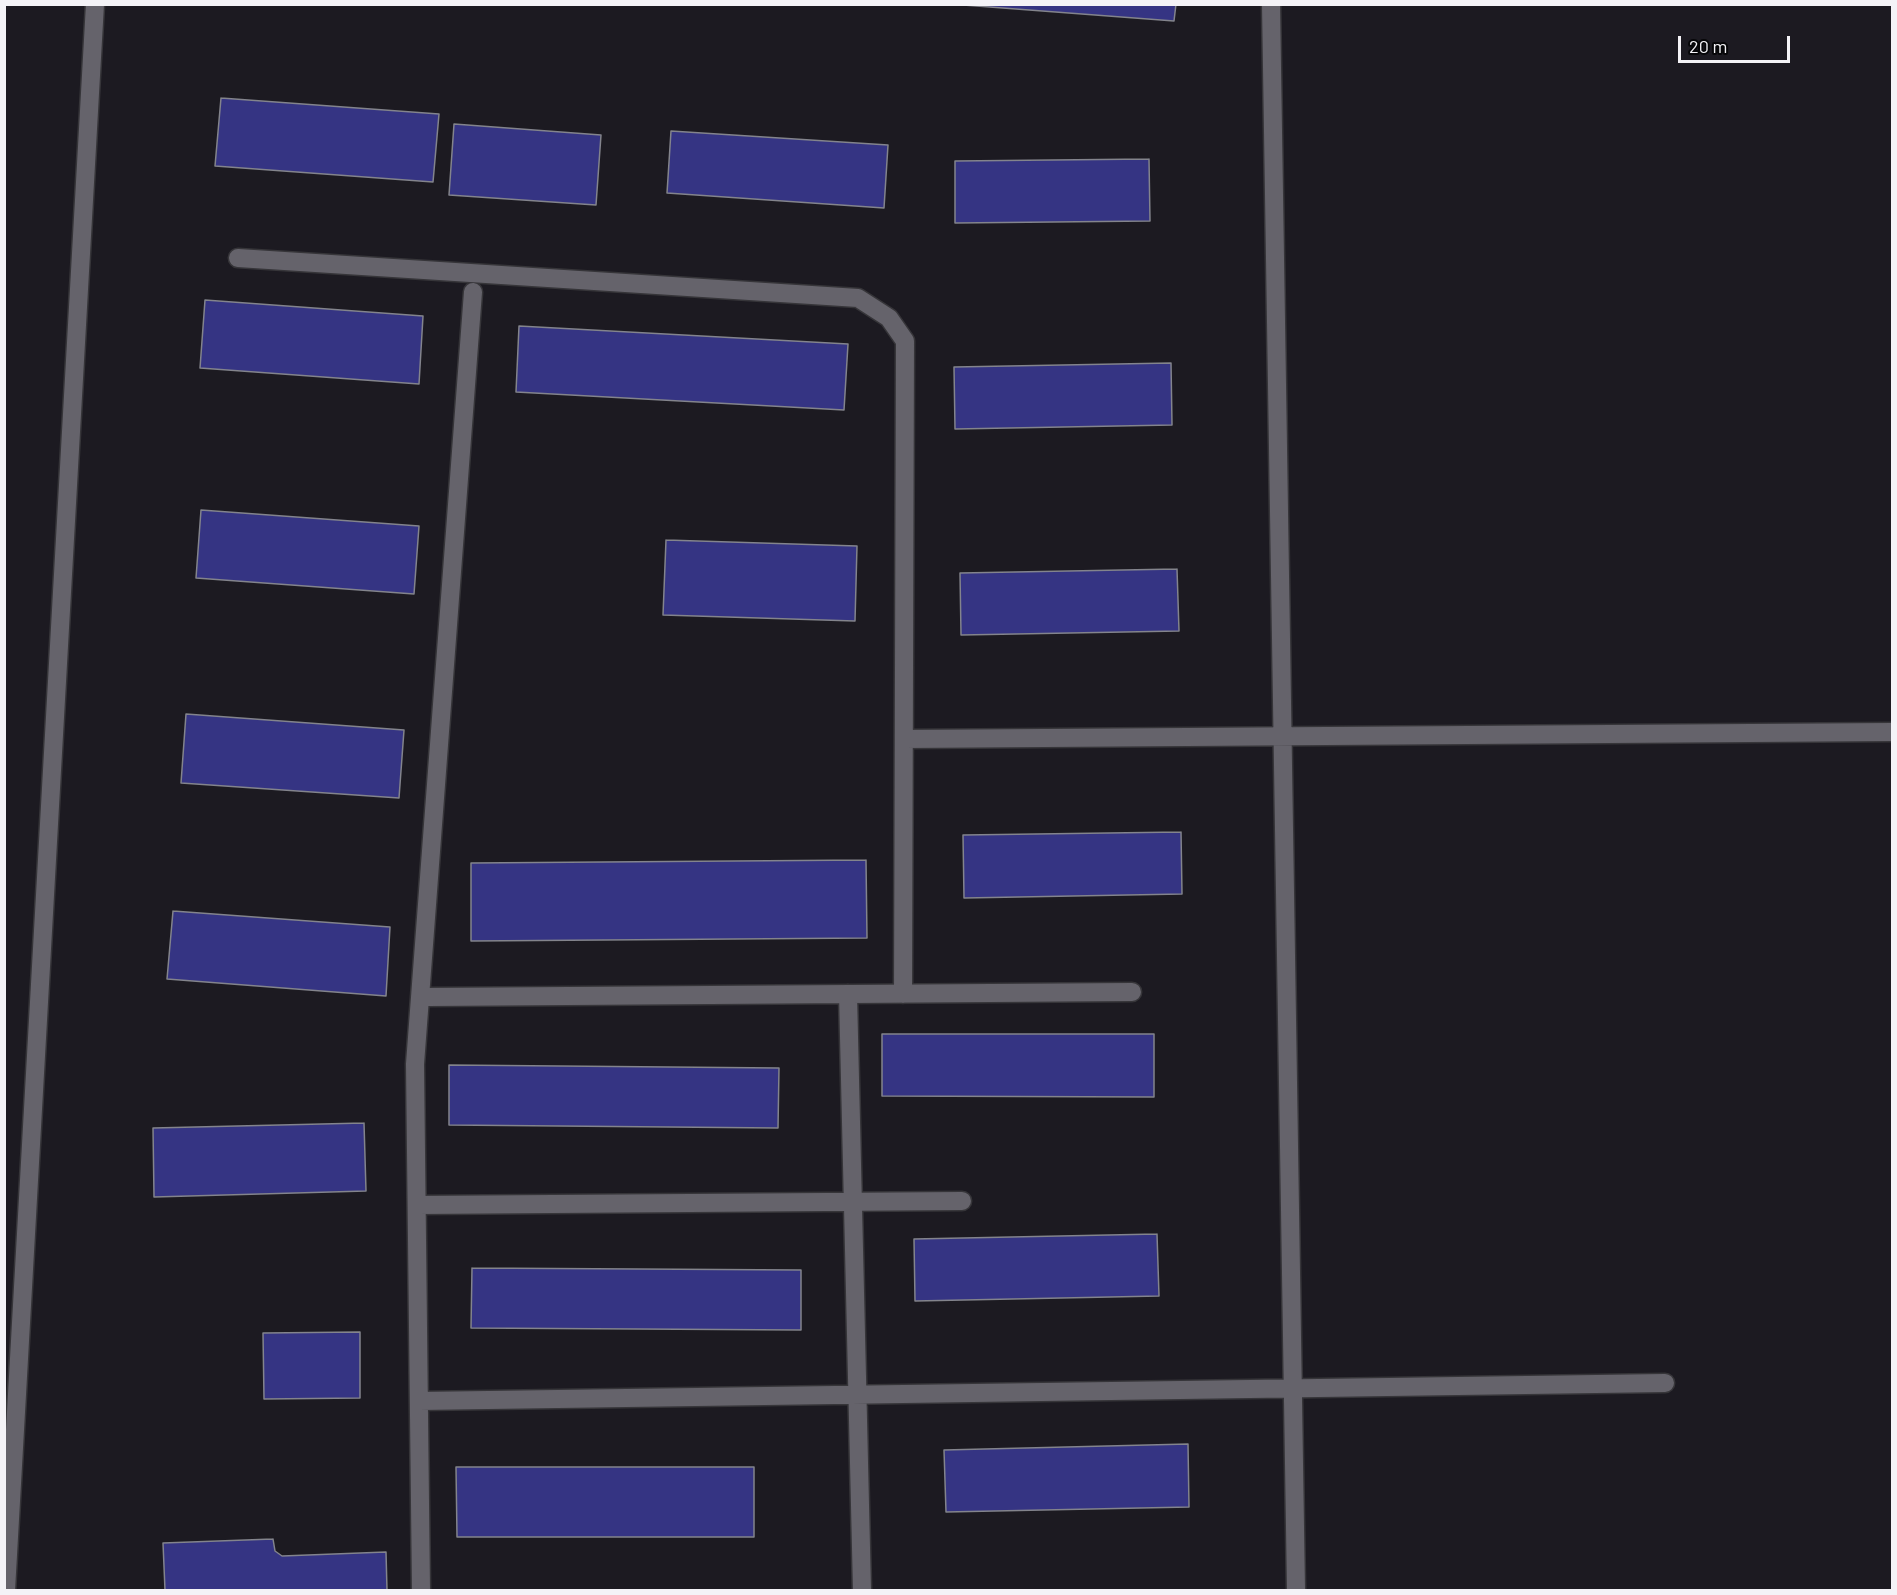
<!DOCTYPE html>
<style>
body{margin:0}
#map{position:relative;width:1897px;height:1595px;overflow:hidden;background:#1c1a21;font-family:Barlow,sans-serif}
canvas{display:block}
.frame{position:absolute;inset:0;border:6px solid #f4f3f7;pointer-events:none}
.scale{position:absolute;left:1678px;top:36px;width:112px;height:27px;box-sizing:border-box;border:3px solid #f4f3f7;border-top:0;padding-left:8px;font-size:18px;line-height:21px;white-space:nowrap;color:#f4f3f7;-webkit-text-stroke:4px #060608;paint-order:stroke}
</style>
<div id="map">
<canvas width="1897" height="1595"></canvas>
<div class="frame"></div>
<div class="scale">20 m</div>
</div>
<script>
const ctx = document.querySelector('canvas').getContext('2d');
ctx.lineJoin = 'round';
function fillPath(path, color) {
  ctx.fillStyle = color;
  ctx.fill(path, 'evenodd');
}
function toPath(rows) {
  const path = new Path2D();
  for (const r of rows) {
    path.moveTo(r[0], r[1]);
    for (let i = 2; i < r.length; i += 2) path.lineTo(r[i], r[i + 1]);
  }
  return path;
}
function stroke(path, color, width, dash) {
  ctx.strokeStyle = color;
  ctx.lineWidth = width;
  ctx.lineCap = dash ? 'butt' : 'round';
  ctx.setLineDash(dash || []);
  ctx.stroke(path);
}
const building = toPath([
 [950,4,1176,4,1174,21,950,4],
 [221,98,439,114,433,182,215,166,221,98],
 [454,124,601,135,596,205,449,195,454,124],
 [671,131,888,145,884,208,667,193,671,131],
 [1149,159,1150,221,955,223,955,161,1149,159],
 [205,300,423,316,419,384,200,368,205,300],
 [519,326,848,344,844,410,516,392,519,326],
 [1171,363,1172,425,955,429,954,367,1171,363],
 [201,510,419,526,414,594,196,578,201,510],
 [666,540,857,546,855,621,663,615,666,540],
 [1177,569,1179,631,961,635,960,573,1177,569],
 [186,714,404,730,399,798,181,783,186,714],
 [1181,832,1182,894,964,898,963,835,1181,832],
 [866,860,867,938,471,941,471,863,866,860],
 [173,911,390,927,386,996,167,979,173,911],
 [882,1034,1154,1034,1154,1097,882,1096,882,1034],
 [449,1065,779,1068,778,1128,449,1125,449,1065],
 [364,1123,366,1191,154,1197,153,1128,364,1123],
 [1157,1234,1159,1296,915,1301,914,1239,1157,1234],
 [472,1268,801,1270,801,1330,471,1328,472,1268],
 [360,1332,360,1398,264,1399,263,1333,360,1332],
 [1188,1444,1189,1507,946,1512,944,1450,1188,1444],
 [456,1467,754,1467,754,1537,457,1537,456,1467],
 [273,1539,275,1551,282,1556,386,1552,387,1590,165,1590,163,1543,273,1539]
]);
fillPath(building, '#353483');
stroke(building, '#83848c', 1.5);
const minor = toPath([
 [1271,4,1296,1590],
 [238,258,858,298,889,318,905,341,903,994],
 [904,739,1892,732],
 [848,994,862,1590],
 [428,997,1132,992],
 [417,1205,962,1201],
 [419,1401,1665,1383],
 [6,1590,95,4],
 [421,1590,415,1064,473,292]
]);
stroke(minor, '#363539', 21);
stroke(minor, '#65636b', 18);
</script>
